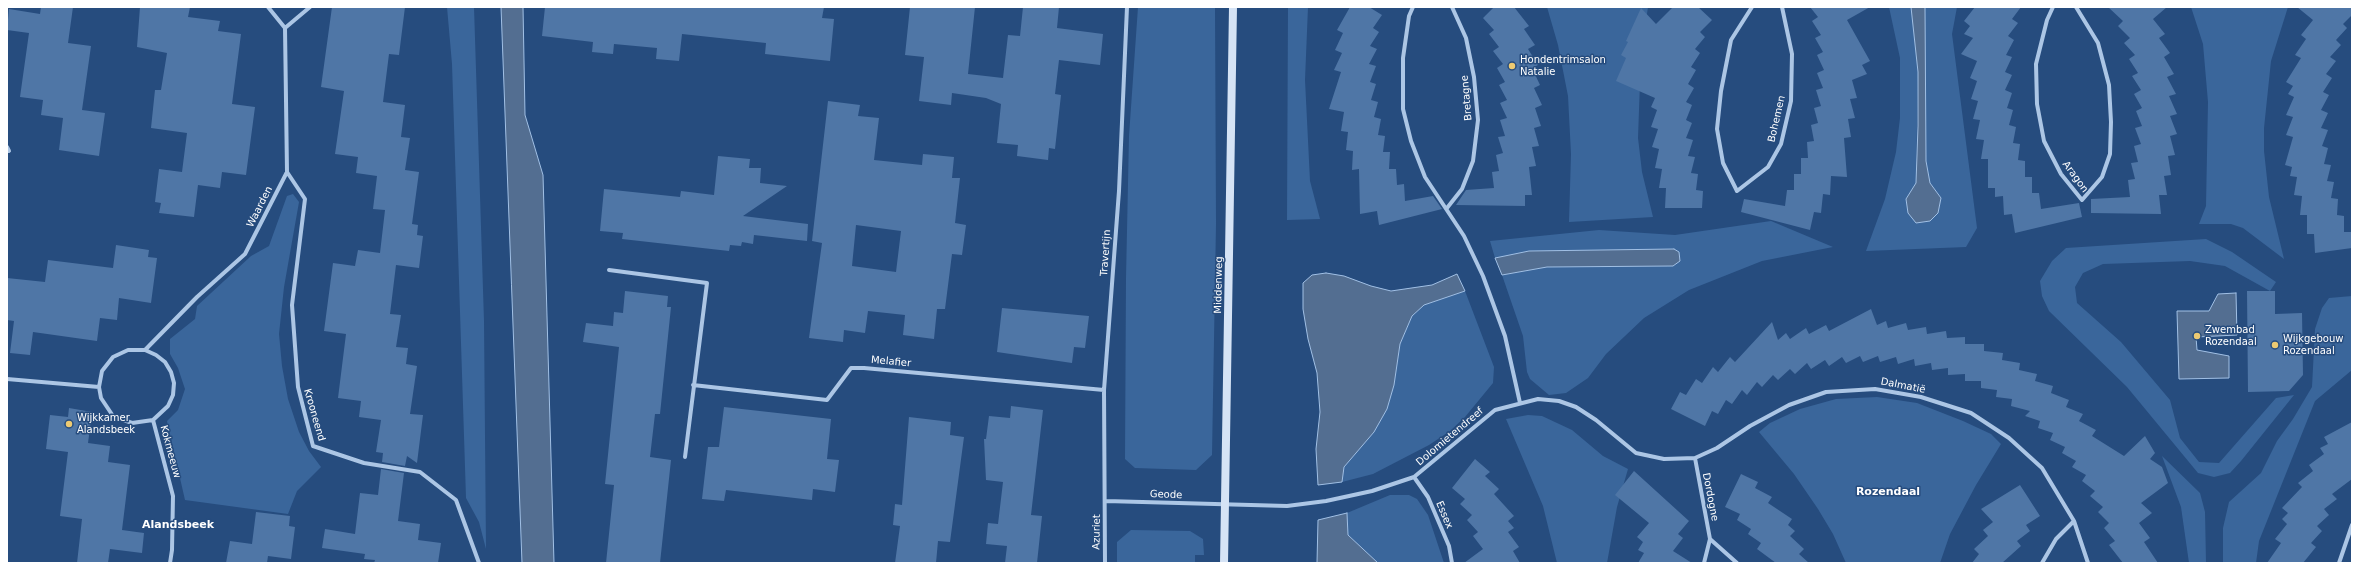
<!DOCTYPE html>
<meta charset="utf-8">
<style>
body{margin:0}
#map{position:relative;width:2359px;height:570px;overflow:hidden;background:#264c7e;font-family:"DejaVu Sans",sans-serif}
canvas{display:block}
.frame{position:absolute;inset:0;border:8px solid #fff;pointer-events:none}
</style>
<div id="map">
<canvas width="2359" height="570"></canvas>
<div class="frame"></div>
</div>
<script>
const ctx = document.querySelector('canvas').getContext('2d');
ctx.lineJoin = 'round';
function fillPath(path, color) {
  ctx.fillStyle = color;
  ctx.fill(path, 'evenodd');
}
function toPath(rows) {
  const path = new Path2D();
  for (const r of rows) {
    path.moveTo(r[0], r[1]);
    for (let i = 2; i < r.length; i += 2) path.lineTo(r[i], r[i + 1]);
  }
  return path;
}
function stroke(path, color, width, dash) {
  ctx.strokeStyle = color;
  ctx.lineWidth = width;
  ctx.lineCap = dash ? 'butt' : 'round';
  ctx.setLineDash(dash || []);
  ctx.stroke(path);
}
function drawText(font, color, halo, rows, align = 'center') {
  ctx.font = font + ' "DejaVu Sans",sans-serif';
  ctx.lineWidth = 3;
  ctx.setLineDash([]);
  ctx.textBaseline = 'middle';
  ctx.strokeStyle = halo;
  ctx.fillStyle = color;
  for (const [text, x, y, turn = 0] of rows) {
    ctx.save();
    ctx.translate(x, y);
    ctx.rotate((+turn || 0) * Math.PI / 180);
    ctx.textAlign = isNaN(turn) ? turn : align;
    if (halo) ctx.strokeText(text, 0, 0);
    ctx.fillText(text, 0, 0);
    ctx.restore();
  }
}
fillPath(toPath([
 [447,7,474,7,484,321,486,549,479,522,466,498,452,64],
 [1138,7,1215,7,1216,224,1212,455,1196,470,1135,468,1125,459,1126,278,1129,136],
 [1288,7,1308,7,1305,80,1310,181,1320,219,1287,220],
 [1547,7,1648,7,1641,54,1638,138,1642,172,1653,217,1569,222,1571,154,1568,96,1558,45],
 [1889,7,1911,7,1918,72,1916,183,1906,199,1941,198,1930,183,1926,161,1924,9,1925,7,1957,7,1952,34,1977,228,1966,247,1866,251,1885,199,1896,152,1900,118,1900,58],
 [2191,7,2288,7,2271,61,2264,128,2264,151,2269,197,2284,259,2243,228,2231,224,2199,224,2206,206,2208,102,2203,44],
 [293,194,299,202,284,287,279,334,282,366,288,399,299,432,309,451,321,467,297,491,288,514,185,500,167,421,178,410,185,389,178,368,170,354,170,339,195,319,197,306,251,256,269,246,287,196],
 [1771,221,1833,247,1762,261,1689,290,1644,318,1606,354,1588,378,1566,393,1549,395,1530,379,1527,372,1523,336,1502,275,1547,267,1673,266,1529,251,1495,258,1490,241,1599,230,1675,235],
 [2206,239,2232,252,2276,282,2270,291,2225,266,2190,261,2103,264,2083,273,2075,287,2077,303,2121,342,2170,400,2180,438,2199,462,2219,463,2276,398,2294,395,2241,461,2230,473,2214,477,2198,473,2127,387,2049,311,2042,296,2040,281,2052,261,2066,248],
 [1465,291,1494,367,1493,383,1465,417,1450,431,1429,445,1373,474,1342,482,1344,467,1374,432,1394,385,1400,344,1412,316,1424,305],
 [2352,296,2352,370,2315,401,2259,541,2256,563,2223,563,2223,528,2229,502,2261,473,2277,441,2293,419,2312,387,2315,329,2322,308,2329,298],
 [1877,397,1917,403,1963,421,1991,434,2001,444,1976,485,1950,534,1940,563,1846,563,1833,534,1818,509,1794,474,1759,432,1770,423,1800,409,1836,399],
 [1528,415,1542,416,1572,430,1603,456,1628,469,1617,507,1607,563,1557,563,1543,506,1506,419],
 [2162,456,2200,493,2205,512,2206,563,2189,563,2181,507],
 [1390,495,1409,495,1417,499,1428,515,1444,563,1378,563,1348,535,1347,513],
 [1131,530,1190,531,1203,539,1204,555,1195,555,1195,563,1117,563,1117,542]
]), '#3a669b');
const water = toPath([
 [501,7,523,7,525,115,543,175,554,563,522,563,501,7],
 [1911,7,1925,7,1926,161,1930,183,1941,198,1938,213,1930,221,1916,223,1908,213,1906,199,1916,183,1918,126,1918,72,1911,7],
 [1674,249,1679,252,1680,261,1673,266,1547,267,1502,275,1495,258,1529,251,1674,249],
 [1326,273,1344,276,1371,286,1391,291,1432,285,1457,274,1465,291,1424,305,1412,316,1400,344,1394,385,1387,409,1374,432,1344,467,1342,482,1318,485,1316,449,1320,412,1317,373,1308,339,1303,309,1303,283,1312,275,1326,273],
 [2236,293,2237,335,2196,337,2197,350,2229,356,2229,378,2179,379,2177,311,2209,311,2218,294,2236,293],
 [1347,513,1348,535,1378,563,1317,563,1318,520,1347,513]
]);
fillPath(water, '#536e91');
stroke(water, '#a1c0e5', 1);
fillPath(toPath([
 [41,7,73,7,68,43,91,46,82,110,105,113,99,156,59,150,63,118,41,115,43,100,20,97,29,33,7,30,9,9,40,14],
 [140,7,190,7,188,17,220,21,218,31,241,34,232,104,255,107,246,175,222,172,220,188,198,185,194,217,159,213,161,203,155,202,159,169,182,172,187,133,151,128,155,90,161,90,167,53,137,47],
 [332,7,405,7,399,55,389,54,383,102,405,105,401,137,410,138,405,170,419,172,412,224,418,225,417,235,423,236,419,268,396,265,390,314,401,315,396,347,408,348,406,364,417,366,410,414,423,415,417,463,407,456,405,466,382,462,383,453,376,452,381,420,359,417,361,401,338,398,346,334,324,331,333,263,355,266,358,250,380,253,385,210,373,209,377,176,356,173,358,157,335,154,344,91,321,87],
 [545,7,824,7,822,18,834,19,830,61,765,54,766,43,682,34,679,61,656,59,657,48,614,44,613,54,592,52,593,42,542,36],
 [910,7,975,7,968,74,1003,78,1008,35,1020,36,1023,7,1059,7,1057,28,1103,34,1100,65,1059,60,1055,94,1061,95,1055,149,1049,148,1048,160,1017,156,1018,145,997,143,1001,104,986,98,952,93,951,105,919,101,924,57,905,55],
 [1350,7,1369,7,1382,15,1373,28,1379,32,1370,46,1377,49,1369,64,1376,66,1370,82,1376,84,1371,100,1378,102,1374,117,1381,119,1378,135,1385,136,1383,152,1390,152,1389,169,1396,169,1397,185,1404,184,1405,201,1433,196,1442,209,1379,225,1377,211,1360,214,1359,169,1352,170,1353,151,1346,150,1348,132,1341,131,1344,112,1329,109,1341,72,1334,70,1342,53,1335,50,1343,33,1337,30],
 [1494,7,1514,7,1529,26,1524,29,1535,45,1528,49,1538,65,1532,68,1540,85,1534,88,1542,105,1535,108,1541,126,1534,128,1539,146,1532,147,1536,166,1529,167,1532,195,1525,195,1525,206,1456,205,1466,190,1494,188,1492,172,1499,171,1496,155,1503,153,1498,137,1505,136,1500,120,1507,118,1500,103,1507,100,1499,85,1505,82,1497,68,1503,64,1493,51,1499,47,1489,34,1494,30,1483,18],
 [1673,7,1698,7,1712,20,1700,32,1705,37,1695,49,1700,53,1691,67,1696,70,1688,84,1694,88,1686,102,1692,105,1686,120,1692,123,1686,138,1693,140,1688,156,1695,157,1691,173,1698,174,1696,190,1703,191,1702,208,1665,208,1666,188,1659,188,1662,169,1655,168,1659,149,1652,147,1658,129,1651,127,1657,110,1651,107,1655,98,1616,81,1626,58,1621,55,1628,42,1626,41,1641,8,1656,24],
 [1810,7,1870,7,1847,20,1870,61,1862,65,1867,74,1852,80,1857,98,1850,99,1855,118,1848,119,1851,137,1844,138,1847,177,1831,176,1830,195,1823,194,1821,213,1814,212,1810,230,1741,212,1744,199,1785,206,1787,190,1794,190,1794,174,1801,174,1801,158,1808,158,1807,142,1814,141,1811,125,1818,123,1814,108,1821,106,1816,90,1823,88,1817,73,1824,70,1817,55,1823,52,1815,38,1821,35,1812,21,1818,17],
 [1975,7,2021,7,2012,19,2018,23,2008,36,2014,40,2006,55,2012,57,2005,72,2012,75,2005,90,2012,93,2007,108,2013,110,2009,125,2016,127,2013,143,2020,144,2018,160,2025,161,2025,177,2032,177,2032,193,2039,193,2041,209,2079,203,2082,217,2015,233,2012,214,2004,215,2003,196,1995,197,1995,188,1988,188,1988,159,1981,159,1984,140,1976,139,1980,120,1973,119,1978,101,1971,99,1977,81,1970,78,1977,61,1961,54,1973,38,1964,34,1970,26,1964,21],
 [2108,7,2167,7,2153,19,2165,34,2159,38,2170,53,2164,57,2174,74,2167,77,2176,94,2169,96,2177,114,2170,116,2177,134,2170,136,2175,155,2168,156,2171,175,2164,176,2167,195,2159,195,2161,214,2091,213,2091,199,2130,197,2128,180,2135,179,2131,163,2138,162,2134,146,2141,144,2135,128,2142,126,2136,111,2142,108,2134,94,2141,90,2132,76,2138,73,2129,59,2135,55,2124,43,2130,38,2118,26,2123,21],
 [2297,7,2352,7,2352,15,2343,24,2347,28,2336,40,2341,45,2330,57,2336,61,2326,74,2332,78,2323,92,2329,95,2321,110,2328,113,2321,128,2328,130,2322,146,2328,148,2324,164,2331,165,2327,181,2334,182,2331,198,2338,199,2337,215,2344,216,2344,232,2352,232,2352,248,2315,253,2314,234,2307,234,2307,215,2300,215,2302,196,2294,195,2297,177,2290,176,2292,167,2285,165,2293,137,2286,135,2293,117,2286,115,2294,97,2288,94,2293,86,2286,82,2301,58,2295,55,2306,39,2301,35,2313,20],
 [828,101,860,105,858,116,879,118,874,160,922,165,923,154,954,157,952,178,960,178,955,223,966,225,962,255,952,254,945,309,937,309,934,339,903,335,905,315,868,311,865,333,844,330,843,342,809,338,822,243,812,241],
 [856,225,901,231,896,272,852,266],
 [718,156,750,159,749,168,761,168,760,183,787,186,743,216,808,224,807,241,754,235,753,244,742,242,741,246,730,245,729,251,622,239,623,233,600,231,604,189,680,197,681,191,714,195],
 [116,245,149,250,148,257,157,258,151,303,119,298,117,320,100,318,97,341,33,332,30,355,10,353,14,321,7,320,7,278,45,282,48,260,113,268],
 [625,291,668,296,667,307,671,307,660,414,655,414,650,457,671,460,660,563,606,563,614,485,605,484,619,347,583,342,586,323,613,326,614,312,623,313],
 [2247,291,2275,291,2275,314,2302,313,2303,375,2289,391,2248,392],
 [1002,308,1089,316,1085,348,1074,347,1072,363,997,352],
 [1871,309,1877,325,1886,321,1888,328,1906,323,1908,330,1926,327,1927,334,1946,331,1947,338,1965,337,1965,344,1984,344,1984,351,2003,353,2002,360,2020,363,2019,370,2037,374,2035,381,2053,386,2051,393,2069,400,2066,407,2083,414,2079,421,2096,430,2092,436,2124,456,2145,436,2155,453,2150,459,2162,467,2168,483,2141,503,2152,513,2139,523,2150,538,2144,542,2158,563,2123,563,2109,545,2115,541,2104,528,2109,523,2098,512,2103,507,2090,496,2095,491,2082,481,2086,475,2072,467,2076,461,2062,453,2065,447,2050,440,2053,433,2038,428,2040,421,2025,416,2030,411,2011,406,2012,399,1996,397,1997,390,1981,388,1981,381,1965,381,1965,374,1948,375,1948,368,1932,370,1931,363,1915,366,1914,359,1898,364,1896,357,1880,362,1878,356,1863,362,1860,356,1846,363,1842,357,1829,366,1825,360,1811,369,1807,363,1795,374,1790,369,1778,380,1773,375,1762,387,1757,382,1747,395,1742,390,1732,404,1726,400,1718,414,1712,411,1705,426,1671,409,1680,392,1686,395,1696,379,1702,383,1713,367,1718,372,1730,357,1735,362,1772,322,1778,340,1786,333,1790,339,1806,328,1809,334,1826,325,1829,331],
 [1011,406,1043,410,1031,515,1042,516,1037,563,1005,563,1007,546,986,544,988,523,998,524,1003,482,986,480,984,439,986,439,989,416,1010,418],
 [724,407,831,419,827,459,839,460,835,492,813,489,812,500,726,490,724,501,702,499,708,447,719,447],
 [69,408,92,412,88,443,110,446,108,462,130,465,122,530,144,533,142,553,110,549,108,563,77,563,82,519,60,516,68,452,46,449,50,415,68,417],
 [909,417,951,422,950,435,964,437,950,542,938,541,936,563,895,563,900,526,893,525,895,504,902,505],
 [2352,422,2352,479,2332,494,2337,499,2324,509,2329,515,2317,526,2322,531,2311,543,2316,547,2303,563,2267,563,2281,543,2275,539,2287,524,2282,519,2288,513,2282,508,2302,487,2298,483,2313,471,2309,465,2324,454,2320,448,2328,444,2324,437],
 [1475,459,1490,472,1485,476,1499,489,1494,494,1514,516,1508,521,1514,528,1508,532,1519,547,1513,551,1520,563,1464,563,1483,549,1473,536,1478,532,1467,520,1472,515,1460,504,1465,499,1452,488],
 [381,469,404,473,398,521,420,524,418,540,441,543,438,563,374,563,375,560,364,559,365,554,322,548,325,529,355,534,360,493,378,495],
 [1634,471,1689,521,1678,534,1683,538,1673,551,1692,563,1638,563,1644,553,1638,550,1643,542,1637,537,1649,523,1615,495],
 [1741,474,1758,482,1755,488,1772,497,1768,503,1792,519,1788,525,1795,531,1790,536,1804,549,1799,554,1809,563,1776,563,1757,549,1761,543,1748,534,1751,529,1737,520,1740,514,1725,507],
 [2020,485,2040,516,2026,525,2030,531,2017,541,2021,546,2002,563,1972,563,1979,554,1974,549,1988,536,1983,530,1993,522,1981,509],
 [256,512,290,516,289,526,295,527,291,559,268,556,267,563,226,563,230,541,252,544]
]), '#4f76a6');
stroke(toPath([
 [1413,7,1409,16,1403,58,1403,109,1411,141,1425,177,1464,236,1483,276,1505,336,1520,403],
 [1752,7,1731,40,1721,91,1717,129,1723,163,1737,191,1768,167,1781,144,1791,101,1792,54,1782,7],
 [2053,7,2047,20,2036,64,2037,104,2044,141,2061,174,2082,200,2102,177,2110,154,2111,122,2109,85,2098,43,2076,7],
 [285,28,310,7],
 [7,147,9,151],
 [287,172,305,199,292,305,298,387,313,446,364,463,420,472,456,500,479,563],
 [1447,208,1462,189,1473,161,1478,120,1474,77,1466,38,1452,7],
 [609,270,707,283,685,457],
 [145,350,197,297,245,254,287,172,285,28,268,7],
 [7,379,99,387,102,371,113,357,128,350,145,350,156,355,165,362,171,372,174,383,173,395,168,406,153,420],
 [693,385,827,400,851,368,864,368,1104,390],
 [99,387,101,398,113,416,132,423,153,420,173,496,172,550,170,563],
 [1695,458,1710,539,1704,563],
 [1414,477,1428,497,1449,546,1452,563],
 [1106,501,1287,506,1326,501,1372,491,1414,477,1495,410,1538,399,1559,401,1576,407,1596,420,1636,453,1664,459,1695,458,1717,448,1750,426,1789,405,1826,392,1875,389,1921,397,1971,413,2009,438,2042,468,2074,521,2088,563],
 [1710,539,1737,563],
 [1105,563,1104,390,1119,191,1127,7],
 [2042,563,2056,539,2074,521],
 [2339,563,2352,525]
]), '#acc6e5', 4);
stroke(toPath([
 [1224,563,1233,7]
]), '#d5e3f5', 8);
for (const [x, y, r, color] of [
 [1512,66,4,"#edca72"],
 [2197,336,4,"#edca72"],
 [2275,345,4,"#edca72"],
 [69,424,4,"#edca72"]
]) {
  const dot = new Path2D();
  dot.arc(x, y, r, 0, 2 * Math.PI);
  ctx.fillStyle = color;
  ctx.fill(dot);
  stroke(dot, '#264c7e', 1.5);
}
drawText('10px', '#fff', '#264c7e', [
 ["Hondentrimsalon",1520,60],
 ["Natalie",1520,72],
 ["Zwembad",2205,330],
 ["Rozendaal",2205,342],
 ["Wijkgebouw",2283,339],
 ["Rozendaal",2283,351],
 ["Wijkkamer",77,418],
 ["Alandsbeek",77,430]
], 'left');
drawText('10px', '#fff', '#264c7e', [
 ["Bretagne",1467,98,-95],
 ["Bohemen",1777,119,-77],
 ["Aragon",2075,177,54],
 ["Waarden",260,207,-63],
 ["Travertijn",1106,253,-86],
 ["Middenweg",1219,285,-89],
 ["Melafier",891,362,5],
 ["Dalmatië",1903,386,11],
 ["Krooneend",314,415,74],
 ["Dolomietendreef",1450,437,-40],
 ["Kokmeeuw",170,452,75],
 ["Geode",1166,495,2],
 ["Dordogne",1710,497,79],
 ["Essex",1444,515,67],
 ["Azuriet",1097,532,-89]
]);
drawText('bold 11px', '#fff', '#264c7e', [
 ["Rozendaal",1888,492],
 ["Alandsbeek",178,525]
]);
</script>
